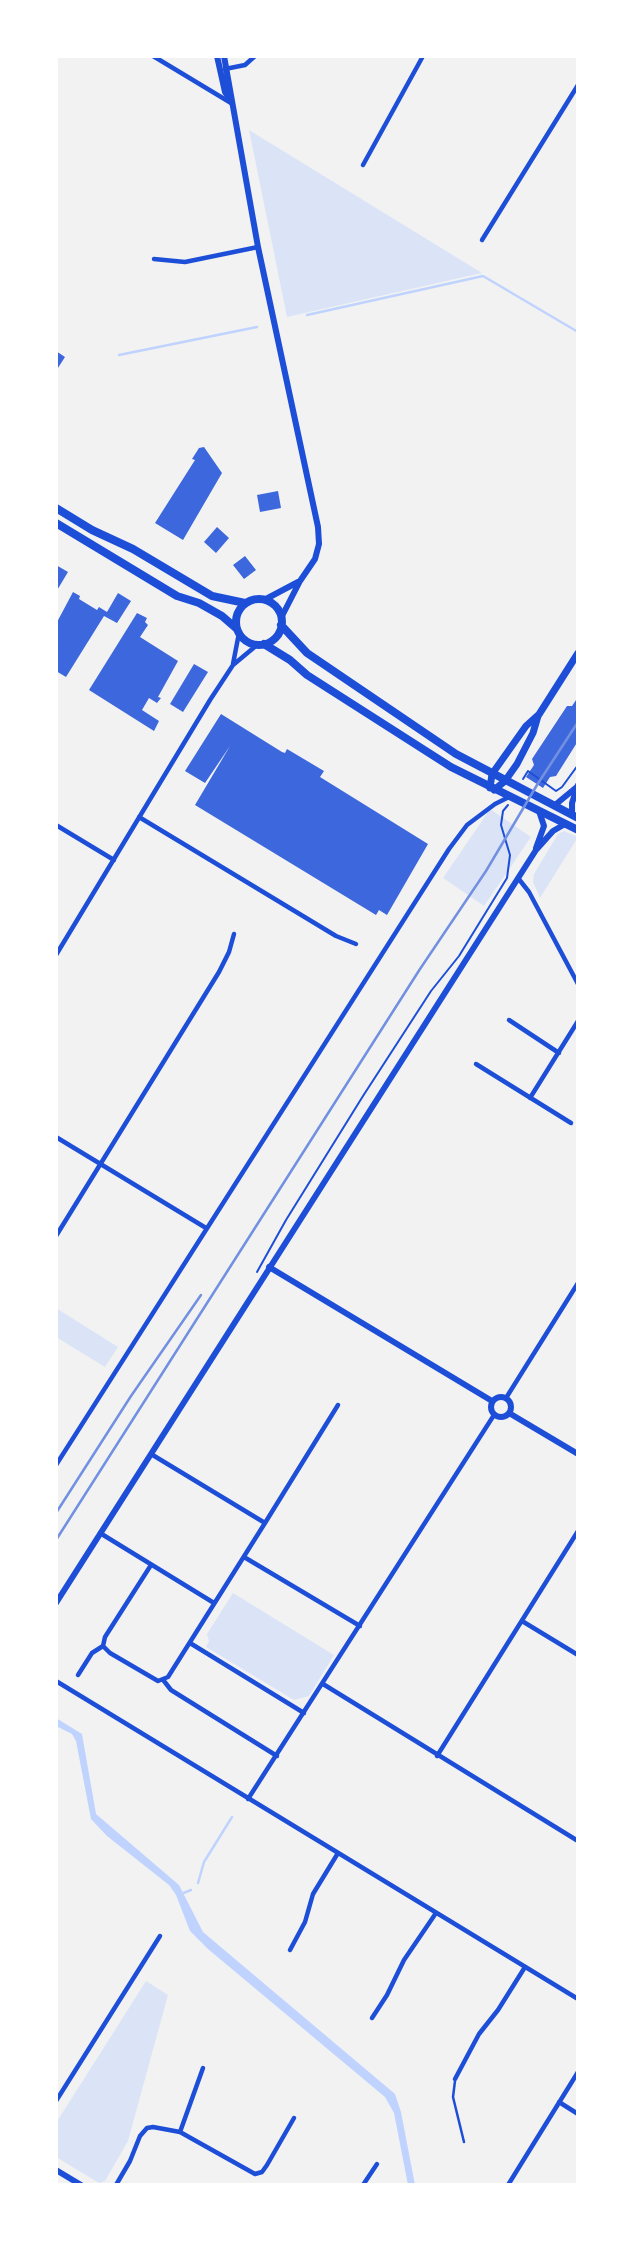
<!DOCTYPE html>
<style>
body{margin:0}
#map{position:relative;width:634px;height:2241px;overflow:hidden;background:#f2f2f2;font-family:Manrope,sans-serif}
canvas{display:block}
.frame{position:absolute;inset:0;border:58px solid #fff;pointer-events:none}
</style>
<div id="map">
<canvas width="634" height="2241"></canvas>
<div class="frame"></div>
</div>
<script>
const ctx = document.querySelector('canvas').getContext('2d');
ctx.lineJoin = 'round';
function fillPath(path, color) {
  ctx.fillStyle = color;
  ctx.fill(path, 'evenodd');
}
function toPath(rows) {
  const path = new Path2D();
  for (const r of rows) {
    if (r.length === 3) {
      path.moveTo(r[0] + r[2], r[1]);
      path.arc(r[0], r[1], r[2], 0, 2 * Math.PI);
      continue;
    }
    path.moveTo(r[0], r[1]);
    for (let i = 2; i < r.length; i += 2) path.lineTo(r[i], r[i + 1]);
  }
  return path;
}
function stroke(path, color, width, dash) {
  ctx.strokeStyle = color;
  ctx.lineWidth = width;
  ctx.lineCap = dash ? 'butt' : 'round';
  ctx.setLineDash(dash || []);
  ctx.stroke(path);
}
fillPath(toPath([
 [249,130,482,273,287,317],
 [490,809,531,837,484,906,443,878],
 [564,831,578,837,540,898,533,882,534,874,558,834],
 [56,1308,118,1347,105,1367,56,1337],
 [233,1593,334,1655,309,1696,294,1700,206,1647,209,1641,207,1634],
 [146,1981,168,1995,128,2141,105,2181,99,2183,56,2157,56,2123]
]), '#dbe4f7');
fillPath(toPath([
 [56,1718,82,1734,96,1814,179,1885,203,1932,395,2094,401,2112,415,2185,408,2185,394,2113,385,2097,208,1949,190,1931,176,1895,169,1885,107,1836,91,1819,76,1741,72,1734,56,1726]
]), '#bfd3fe');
stroke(toPath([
 [307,315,483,276,578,332],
 [119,355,257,327],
 [198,1883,204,1862,232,1817],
 [181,1894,191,1890]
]), '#bfd3fe', 2.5);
fillPath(toPath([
 [56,351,65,357,56,371],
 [204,447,222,473,183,540,155,523,195,460,192,459,199,448],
 [278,491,281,508,260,512,257,495],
 [217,527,229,538,216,553,204,542],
 [245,556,256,570,244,579,233,565],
 [56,565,68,572,56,592],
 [73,592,80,596,79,599,97,610,99,607,107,612,118,593,131,601,117,623,104,616,66,677,56,671,56,624],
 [137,613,147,618,145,622,148,625,140,637,178,661,158,697,161,698,157,703,149,698,142,710,159,721,154,731,89,690],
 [194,664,208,672,183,712,170,704],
 [578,697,578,741,556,776,550,777,543,788,526,777,534,765,532,759,567,706,572,706],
 [221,714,282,752,285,753,287,749,324,771,320,777,428,844,387,915,379,910,376,915,195,805,230,746,205,783,185,771]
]), '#3d67dc');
stroke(toPath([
 [523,779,528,771,556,791,562,787,578,765],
 [257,1272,286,1220,363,1096,431,991,459,956,507,878,510,855,501,825,503,811,508,805]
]), '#1d4ed8', 2);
stroke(toPath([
 [455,2081,453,2097,464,2142]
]), '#1d4ed8', 2.5);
stroke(toPath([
 [153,56,231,103],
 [225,69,245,65,255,56],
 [363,165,423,56],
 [482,240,578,85],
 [154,259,185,262,258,247],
 [233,664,239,633],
 [139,817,336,936,356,944],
 [56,825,114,860],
 [518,878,529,892,578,984],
 [56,955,210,700,233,665,257,645],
 [509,1020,559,1053],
 [476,1064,571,1123],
 [530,1098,578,1021],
 [56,1137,206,1228],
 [56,1236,219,972,229,952,234,934],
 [506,1398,578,1283],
 [151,1454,265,1523,338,1405],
 [56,1465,449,849,467,825,495,804,509,797],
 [100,1533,214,1603],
 [244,1557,360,1626],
 [151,1565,105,1637,103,1646,110,1653,158,1681,168,1677,265,1523],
 [522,1621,578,1655],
 [190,1643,304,1713],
 [78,1675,92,1653,103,1646],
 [56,1681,578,1999],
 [164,1681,171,1690,277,1756],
 [323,1684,578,1841],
 [437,1756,578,1531],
 [248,1799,494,1415],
 [290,1950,305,1922,313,1894,338,1853],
 [372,2018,387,1995,404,1960,436,1913],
 [455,2079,479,2034,498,2010,525,1967],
 [56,2101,160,1936],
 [559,2102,578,2114],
 [180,2132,203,2068],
 [116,2185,130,2161,140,2136,147,2128,153,2127,180,2132,255,2174,262,2172,267,2165,294,2118],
 [363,2185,377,2164],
 [508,2185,578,2072]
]), '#1d4ed8', 4.5);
stroke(toPath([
 [217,56,225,92,231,101],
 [224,56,258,247,318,527,319,544,315,559,300,581,281,618],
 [264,600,298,582],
 [555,805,578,786],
 [572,815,572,803,578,785],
 [536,848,544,826,539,811],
 [269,1267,492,1401],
 [501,1407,10],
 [509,1413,578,1454],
 [56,1603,536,850,553,831,565,824],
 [56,2170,81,2185]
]), '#1d4ed8', 6);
stroke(toPath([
 [490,788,492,774,526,726,537,716],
 [494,790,505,781,517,764,533,733,538,716,578,653]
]), '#1d4ed8', 7);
stroke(toPath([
 [56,508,92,530,133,549,212,596,245,603],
 [56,523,177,596,199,603,222,616,237,629],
 [259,622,23],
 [281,625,307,653,456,754,578,818],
 [264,644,290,660,307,675,451,767,578,830]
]), '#1d4ed8', 8);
stroke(toPath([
 [56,1513,131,1396,201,1295],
 [56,1540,420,969,486,871,537,785,578,722]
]), '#7290e2', 2.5);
</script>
